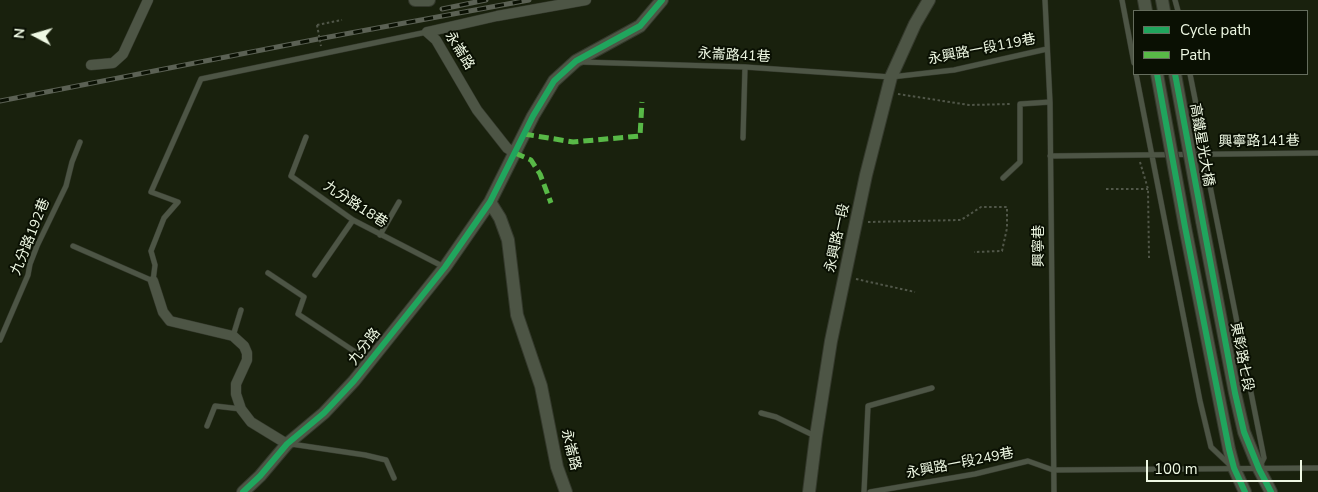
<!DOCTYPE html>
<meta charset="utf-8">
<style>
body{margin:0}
#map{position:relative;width:1318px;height:492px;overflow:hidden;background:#19210d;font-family:"Nunito Sans",sans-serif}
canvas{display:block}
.legend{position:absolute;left:1133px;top:10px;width:175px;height:65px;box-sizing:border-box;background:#0a1003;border:1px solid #656d5d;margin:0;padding:6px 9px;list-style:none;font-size:15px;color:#eef8e3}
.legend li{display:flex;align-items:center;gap:10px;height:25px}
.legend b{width:25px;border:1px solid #656d5d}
.north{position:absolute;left:10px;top:10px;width:50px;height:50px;-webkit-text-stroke:4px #0a1003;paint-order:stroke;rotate:276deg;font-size:14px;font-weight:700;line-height:20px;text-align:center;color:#eef8e3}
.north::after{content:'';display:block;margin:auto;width:18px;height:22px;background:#eef8e3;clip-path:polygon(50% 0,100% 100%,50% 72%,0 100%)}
.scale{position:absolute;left:1146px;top:460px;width:156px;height:22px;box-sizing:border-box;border:2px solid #eef8e3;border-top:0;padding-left:6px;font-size:15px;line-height:18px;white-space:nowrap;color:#eef8e3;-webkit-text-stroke:4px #0a1003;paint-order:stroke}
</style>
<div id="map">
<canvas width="1318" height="492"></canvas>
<ul class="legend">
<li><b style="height:6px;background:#20a55d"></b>Cycle path</li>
<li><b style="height:6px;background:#58b947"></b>Path</li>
</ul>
<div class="north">N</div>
<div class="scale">100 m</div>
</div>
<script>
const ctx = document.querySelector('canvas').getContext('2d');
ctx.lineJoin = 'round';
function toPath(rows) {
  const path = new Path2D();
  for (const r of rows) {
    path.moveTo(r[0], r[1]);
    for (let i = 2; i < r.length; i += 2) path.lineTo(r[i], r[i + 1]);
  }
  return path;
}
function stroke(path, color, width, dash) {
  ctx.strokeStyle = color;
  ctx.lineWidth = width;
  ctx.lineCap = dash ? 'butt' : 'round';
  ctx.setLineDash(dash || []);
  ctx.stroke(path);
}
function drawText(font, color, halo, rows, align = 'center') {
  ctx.font = font + ' "Nunito Sans","Noto Sans TC",sans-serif';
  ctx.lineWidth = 4;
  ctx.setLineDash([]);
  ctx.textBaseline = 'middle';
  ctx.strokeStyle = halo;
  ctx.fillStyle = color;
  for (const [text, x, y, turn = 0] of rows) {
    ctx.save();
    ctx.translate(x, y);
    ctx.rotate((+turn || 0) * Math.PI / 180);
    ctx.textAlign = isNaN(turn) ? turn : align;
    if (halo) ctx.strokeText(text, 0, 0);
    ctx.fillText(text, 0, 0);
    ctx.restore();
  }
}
const service = toPath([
 [1045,0,1050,102,1054,492],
 [1122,0,1134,63],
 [1175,0,1178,11],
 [581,62,745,67,891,77,954,70,1047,49],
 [1136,74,1200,401,1211,447,1230,465],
 [1190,74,1206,154,1209,181,1264,458,1260,466],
 [306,137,291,176,353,220,444,267],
 [743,138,745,67],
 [1050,156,1318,153],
 [1003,178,1020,162,1020,104,1050,102],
 [380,235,399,202],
 [73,246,153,281,155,265,151,251,164,218,178,202,151,192,201,79,427,32],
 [268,273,304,297,298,314,369,361],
 [315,275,353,220],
 [233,336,241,310],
 [0,340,28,275,30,264,37,246,66,186,72,162,80,142],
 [761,413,776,417,815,436],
 [207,426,215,406,241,409],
 [291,444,365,455,386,460,394,478],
 [864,492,868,406,932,388],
 [870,492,975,474,1028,461,1053,470,1318,468]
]);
const minor = toPath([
 [427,32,497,16,586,0],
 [427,32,436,40,477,110,507,148,515,153],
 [91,65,113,63,123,54,148,0],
 [153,281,163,312,170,321,233,336,244,346,247,353,247,360,236,384,236,394,241,409,251,422,287,444]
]);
const tertiary = toPath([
 [415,0,429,0],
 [1144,0,1146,11],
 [1162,0,1164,11],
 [490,202,500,218,508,240,517,315,541,386,557,467,566,492],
 [1202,221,1235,393,1244,432,1259,469,1271,492],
 [1185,227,1229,449,1234,468,1245,492],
 [243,492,260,476,287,444,324,413,354,381,445,267,490,202,533,116,554,81,576,61,640,26,662,0],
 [809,492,816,436,831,341,866,175,891,77,915,24,929,0]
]);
stroke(service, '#34392c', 6);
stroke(minor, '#34392c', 11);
stroke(tertiary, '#34392c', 14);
stroke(toPath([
 [317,25,342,20],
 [898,94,969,105,1012,104],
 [1140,162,1148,189,1149,258],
 [1106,189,1148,189],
 [868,222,961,220,981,207,1007,207,1007,228,1002,251,974,252],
 [856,279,915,292]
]), '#515749', 2, [2.5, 2.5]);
stroke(service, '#4d5545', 5);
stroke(minor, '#4d5545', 10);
stroke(tertiary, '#4d5545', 12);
const rail = toPath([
 [442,9,486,0],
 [0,101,318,39,529,0]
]);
stroke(rail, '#5b6154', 5);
stroke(rail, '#0a1003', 3, [9]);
const tertiaryBridge = toPath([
 [1157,74,1185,227],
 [1175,74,1202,221]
]);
stroke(tertiaryBridge, '#34392c', 14, []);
stroke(toPath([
 [317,25,321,46]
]), '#515749', 2, [2.5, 2.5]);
stroke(tertiaryBridge, '#4d5545', 12);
stroke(toPath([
 [524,134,573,142,640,136,642,102],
 [515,153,531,160,540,174,551,203]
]), '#58b947', 5, [10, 5]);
stroke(toPath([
 [1157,74,1185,227,1229,449,1234,468,1245,492],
 [1175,74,1235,393,1244,432,1259,469,1271,492],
 [243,492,260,476,287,444,324,413,354,381,445,267,490,202,533,116,554,81,576,61,640,26,662,0]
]), '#20a55d', 6);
drawText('14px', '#eef8e3', '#0a1003', [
 ["永興路一段119巷",982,50,-11],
 ["永崙路",459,51,58],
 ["永崙路41巷",734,56,3],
 ["興寧路141巷",1259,142,-1],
 ["高鐵星光大橋",1201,145,80],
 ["九分路18巷",355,205,33],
 ["九分路192巷",31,237,-68],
 ["永興路一段",838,238,-78],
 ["興寧巷",1040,246,-90],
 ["九分路",365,347,-52],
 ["東彰路七段",1241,357,79],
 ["永崙路",570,450,76],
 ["永興路一段249巷",960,464,-11]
]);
</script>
